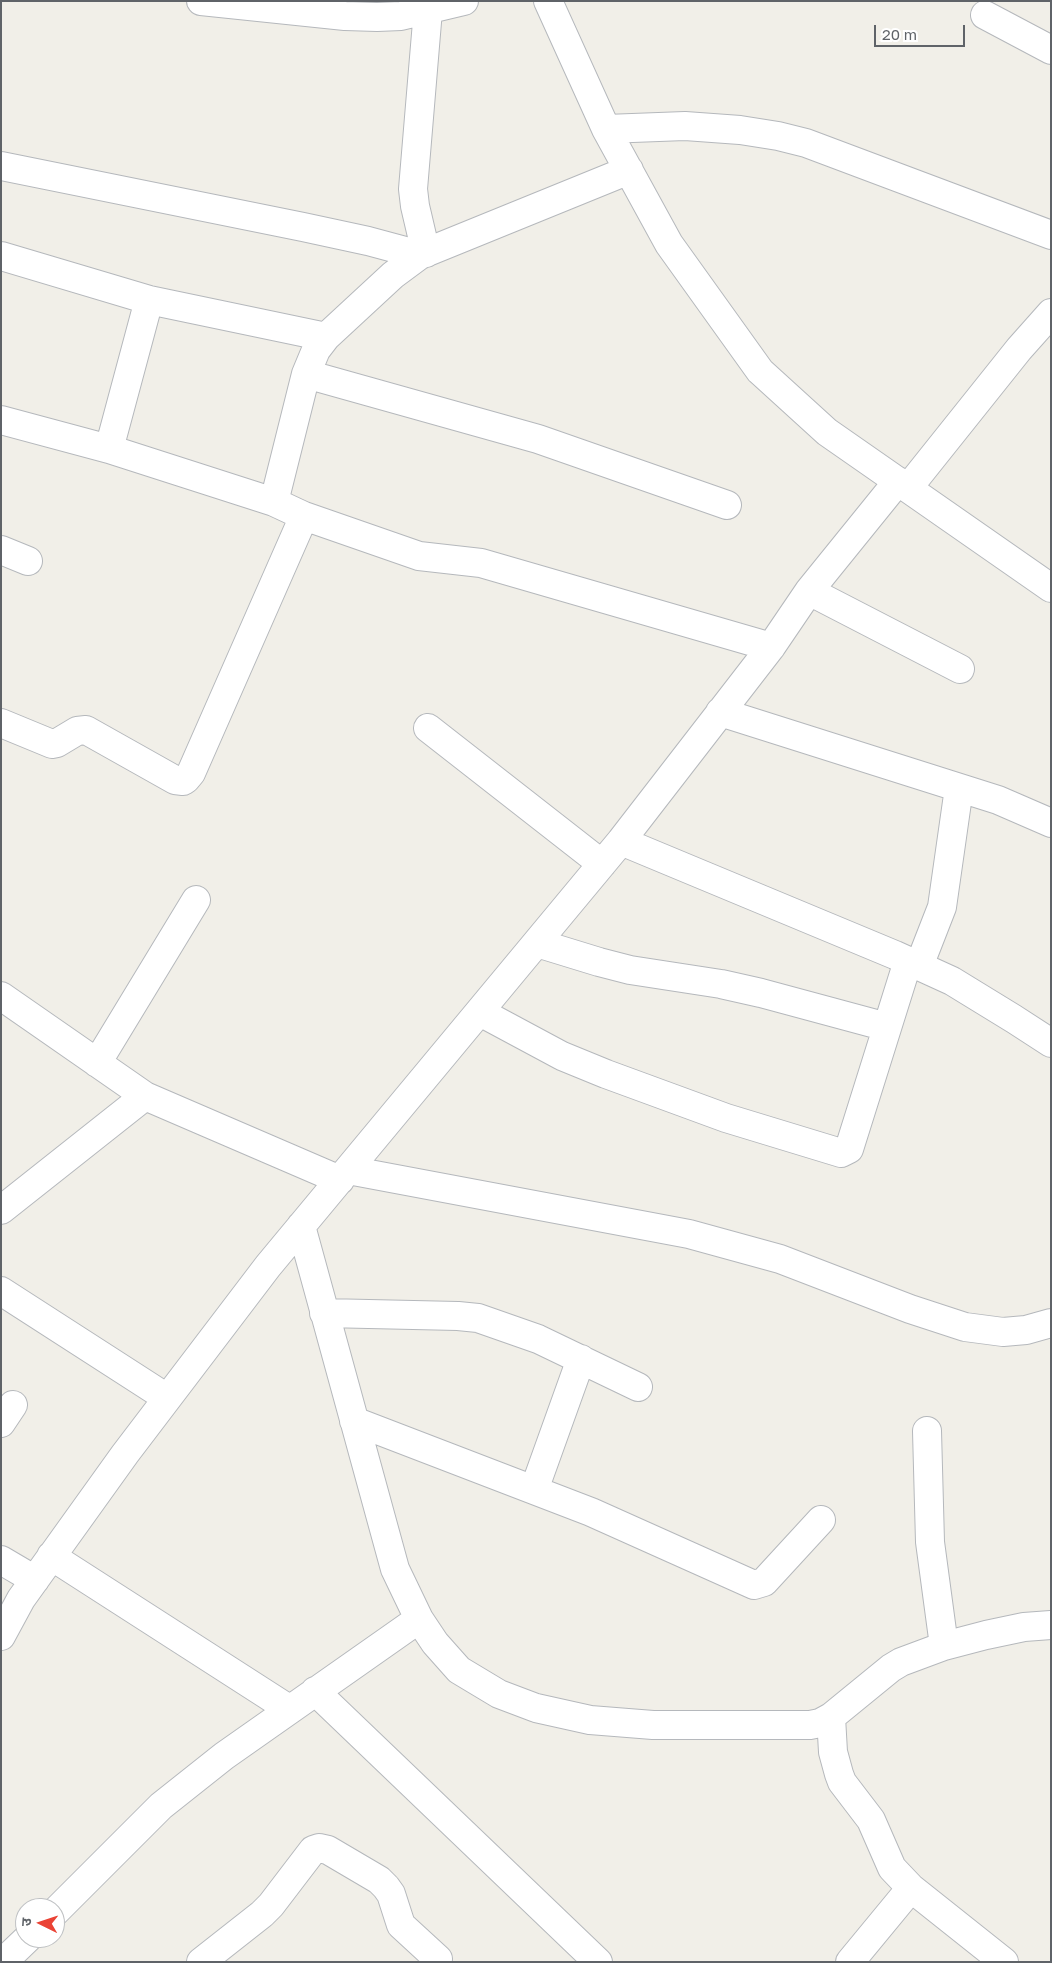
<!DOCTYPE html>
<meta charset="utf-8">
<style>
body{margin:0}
#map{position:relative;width:1052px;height:1963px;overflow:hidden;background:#f1efe8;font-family:"Golos Text","Noto Sans Devanagari",sans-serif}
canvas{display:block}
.frame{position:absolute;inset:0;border:2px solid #5f6368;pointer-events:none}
.north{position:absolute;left:15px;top:1898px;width:50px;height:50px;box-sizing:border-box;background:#fff;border:1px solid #bfc1c3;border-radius:50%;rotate:274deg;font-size:14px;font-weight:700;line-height:20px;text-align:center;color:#5f6368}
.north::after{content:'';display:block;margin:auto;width:18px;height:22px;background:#ea4335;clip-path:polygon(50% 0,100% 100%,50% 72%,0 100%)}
.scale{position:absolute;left:874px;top:25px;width:91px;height:22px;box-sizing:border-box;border:2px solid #5f6368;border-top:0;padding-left:6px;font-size:15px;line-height:18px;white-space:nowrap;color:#5f6368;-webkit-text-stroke:4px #fff;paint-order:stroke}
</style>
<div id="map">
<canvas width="1052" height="1963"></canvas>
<div class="frame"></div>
<div class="north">उ</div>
<div class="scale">20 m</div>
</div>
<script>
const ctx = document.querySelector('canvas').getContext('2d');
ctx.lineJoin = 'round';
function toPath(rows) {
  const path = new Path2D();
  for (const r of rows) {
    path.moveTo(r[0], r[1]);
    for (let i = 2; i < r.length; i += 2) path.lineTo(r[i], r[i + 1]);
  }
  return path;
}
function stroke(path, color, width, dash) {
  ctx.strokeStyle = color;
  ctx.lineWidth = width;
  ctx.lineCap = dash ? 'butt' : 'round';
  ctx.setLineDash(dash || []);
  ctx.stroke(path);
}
const minor = toPath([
 [201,1,345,16,377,17,401,16,464,1],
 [548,1,606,129,669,244,760,371,827,432,1051,588],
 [985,15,1051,50],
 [606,129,685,126,740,130,778,136,806,143,1051,235],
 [1,166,303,227,368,241,420,255],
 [426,253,415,206,413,189,428,10],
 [1,256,149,300,326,337],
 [306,374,538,439,727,505],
 [1,420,109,449,274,502,304,516,419,556,481,563,771,647],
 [109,449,149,300],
 [908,488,1019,349,1051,313],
 [274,502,306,374,316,350,326,337,393,275,420,255,629,170],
 [1,550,28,561],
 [809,591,960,669],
 [720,712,998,800,1051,823],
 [1,723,52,744,57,743,77,731,86,730,175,780,183,781,186,779,191,773,304,516],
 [428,728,602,864],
 [621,841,895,955,952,981,1014,1019,1051,1043],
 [537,943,599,962,630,970,721,984,761,993,887,1027],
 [919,966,942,907,959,788],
 [1,996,145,1096,340,1180],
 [480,1012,562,1056,606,1074,726,1118,841,1153,849,1149,908,961],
 [97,1063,196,900],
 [348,1170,689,1234,780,1259,910,1309,965,1327,1003,1332,1026,1330,1051,1323],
 [1,1210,145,1096],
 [301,1226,395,1569,419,1619,435,1643,459,1670,499,1694,536,1708,590,1720,653,1725,810,1725,820,1723,831,1717,891,1668,901,1662,944,1646,986,1635,1024,1627,1051,1625],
 [1,1291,167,1398],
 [324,1313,458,1316,478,1318,538,1339,638,1387],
 [354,1421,591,1512,754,1585,764,1582,821,1520],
 [1,1423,13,1405],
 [927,1431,930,1542,944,1646],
 [534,1490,581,1359],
 [51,1556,289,1709],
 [1,1560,35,1580],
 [1,1636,21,1599,125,1454,268,1266,621,841,771,647,809,591,898,481],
 [315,1691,598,1962],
 [831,1717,833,1752,839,1774,842,1782,871,1820,892,1868,911,1888,1004,1962],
 [55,1912,161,1806,224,1756,419,1619],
 [3,1962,28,1938],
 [201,1962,262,1914,271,1905,313,1850,319,1848,328,1850,379,1880,386,1887,391,1894,401,1925,438,1959],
 [850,1962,911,1888]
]);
stroke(minor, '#b5b8bc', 30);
stroke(minor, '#fff', 28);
</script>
